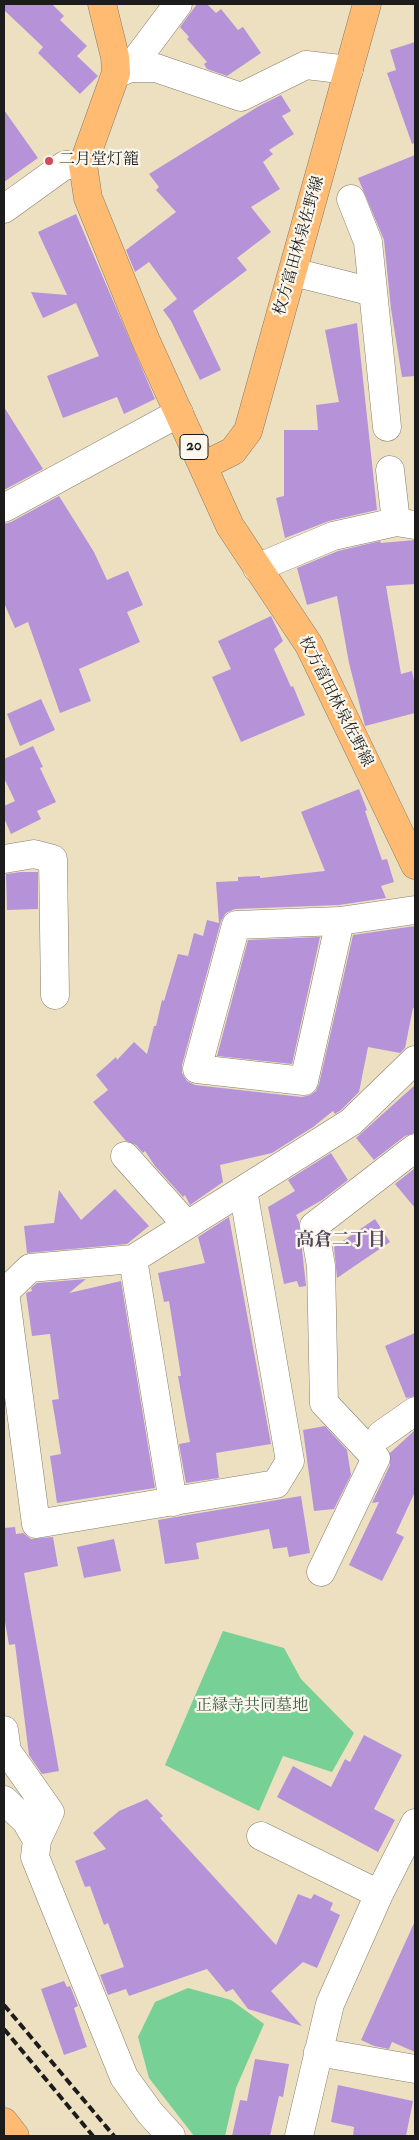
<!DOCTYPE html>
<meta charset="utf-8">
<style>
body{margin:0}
#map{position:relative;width:419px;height:2140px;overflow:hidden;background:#ede0c0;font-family:"IM FELL Double Pica",serif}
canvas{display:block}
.frame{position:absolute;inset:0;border:5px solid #1c1c1c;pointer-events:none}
</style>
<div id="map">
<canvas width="419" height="2140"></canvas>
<div class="frame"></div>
</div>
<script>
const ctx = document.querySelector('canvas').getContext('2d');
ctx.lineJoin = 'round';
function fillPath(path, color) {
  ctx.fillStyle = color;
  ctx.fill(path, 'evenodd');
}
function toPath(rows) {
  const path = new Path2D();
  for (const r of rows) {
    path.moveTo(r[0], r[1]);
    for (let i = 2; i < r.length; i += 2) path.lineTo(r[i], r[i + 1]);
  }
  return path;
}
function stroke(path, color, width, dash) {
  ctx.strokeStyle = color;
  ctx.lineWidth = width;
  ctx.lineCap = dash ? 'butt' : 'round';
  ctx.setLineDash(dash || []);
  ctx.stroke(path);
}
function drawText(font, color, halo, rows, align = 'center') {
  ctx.font = font + ' "IM FELL Double Pica","Noto Serif JP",serif';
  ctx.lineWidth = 4.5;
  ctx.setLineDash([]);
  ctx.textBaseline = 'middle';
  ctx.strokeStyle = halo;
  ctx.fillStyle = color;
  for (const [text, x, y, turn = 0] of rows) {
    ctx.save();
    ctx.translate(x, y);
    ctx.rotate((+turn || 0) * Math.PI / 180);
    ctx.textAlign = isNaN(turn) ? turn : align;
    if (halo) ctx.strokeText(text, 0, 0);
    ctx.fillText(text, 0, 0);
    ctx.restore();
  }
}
fillPath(toPath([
 [223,1631,284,1648,301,1679,354,1733,332,1772,283,1756,259,1811,165,1765],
 [188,1988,231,2000,264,2024,236,2088,225,2136,194,2136,149,2078,138,2037,155,2002]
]), '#77d096');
fillPath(toPath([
 [4,4,52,4,64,16,60,20,87,46,77,56,98,76,80,94,38,53,43,47,4,10],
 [197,4,207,4,216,13,221,9,238,30,243,27,261,53,227,76,207,69,204,64,207,62,187,39,189,37,180,27],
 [415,42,415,143,412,144,387,73,396,70,390,50],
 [281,95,291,111,282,116,294,134,269,150,273,154,263,162,280,189,251,207,271,232,237,258,247,270,193,311,221,370,200,380,171,321,163,310,177,299,149,262,135,272,126,250,176,212,156,190,159,187,149,174,259,106],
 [4,110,38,158,4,182],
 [415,155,415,376,402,377,391,309,384,240,358,178],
 [76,214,155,399,124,414,117,397,63,418,47,376,99,356,76,303,43,318,31,292,67,295,38,232],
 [357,323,377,510,329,521,285,538,276,498,284,496,284,430,318,430,316,405,339,402,325,330],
 [4,407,43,469,4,490],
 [59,496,94,552,107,580,128,571,143,605,127,612,140,642,79,669,91,701,60,713,28,622,15,628,4,603,4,524,11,522],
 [415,540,415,584,386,586,401,674,412,671,415,686,415,713,365,726,349,663,337,596,307,605,297,568,338,551,380,541,381,543],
 [271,616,283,641,274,649,291,687,293,686,305,715,241,742,212,677,231,669,218,641],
 [41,699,55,730,20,746,7,714],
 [33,746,43,767,40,768,56,802,37,811,41,819,11,834,4,818,4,806,15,801,4,778,4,759],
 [359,789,367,810,365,811,382,860,387,859,394,882,381,886,386,898,339,905,235,909,226,913,221,921,182,1065,182,1073,187,1081,195,1085,302,1097,310,1095,316,1091,319,1084,353,935,415,926,415,1008,413,1008,405,1048,400,1053,368,1047,359,1092,341,1110,335,1114,333,1111,313,1127,272,1153,220,1165,223,1182,190,1205,185,1195,183,1197,155,1166,145,1151,143,1153,136,1145,126,1141,93,1102,108,1090,96,1075,116,1057,117,1060,134,1042,147,1054,154,1026,156,1026,162,1000,164,1001,178,954,188,956,194,933,203,936,207,920,219,923,216,882,238,881,238,877,260,876,260,878,325,871,301,812],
 [21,872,38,872,38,909,7,910,6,874],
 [320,937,292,1064,217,1056,248,940],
 [415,1085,415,1133,405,1136,374,1160,356,1138],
 [331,1153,348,1180,322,1200,296,1215,299,1221,306,1286,299,1287,297,1281,284,1284,268,1207,295,1191,288,1180],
 [415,1168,415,1208,395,1184],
 [115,1189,149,1226,127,1244,27,1253,24,1226,54,1223,59,1190,81,1220],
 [229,1217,271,1444,216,1453,219,1478,186,1483,179,1444,190,1442,178,1376,181,1376,169,1301,164,1302,158,1273,205,1263,198,1237],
 [375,1219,390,1242,337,1278,334,1247],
 [86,1279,69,1293,121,1281,155,1488,57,1503,50,1456,61,1454,52,1400,59,1399,50,1334,32,1336,26,1293,32,1291,31,1288,37,1283],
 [415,1333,415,1396,406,1398,385,1346],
 [325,1426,347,1450,351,1475,334,1509,314,1511,303,1430],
 [415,1430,415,1492,396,1533,404,1537,382,1581,349,1565,379,1502,372,1503,390,1465,390,1453],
 [301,1496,310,1553,289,1557,287,1547,273,1549,269,1529,196,1543,199,1559,165,1564,158,1520],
 [15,1527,16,1534,23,1533,31,1539,53,1537,58,1566,24,1573,59,1771,42,1774,29,1755,15,1644,9,1645,4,1616,4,1528],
 [114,1539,121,1571,84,1578,77,1547],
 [364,1735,402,1755,374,1809,395,1820,378,1852,277,1797,293,1766,331,1787,345,1759,350,1762],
 [147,1799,163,1816,160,1818,276,1945,298,1894,311,1899,314,1894,333,1903,330,1910,340,1915,317,1968,303,1962,271,1991,302,2026,248,2009,233,1989,226,1992,207,1969,129,1996,126,1989,108,1995,100,1975,124,1967,108,1923,104,1925,90,1886,85,1887,75,1861,106,1849,93,1833,119,1811],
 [415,1921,415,2052,392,2042,389,2049,374,2046,361,2040],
 [64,1981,67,1987,70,1986,78,2006,74,2008,87,2047,64,2055,41,1989],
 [255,2059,289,2064,283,2097,279,2096,270,2136,232,2136,240,2100,247,2101],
 [338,2085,413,2101,406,2136,353,2136,354,2127,331,2122]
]), '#b693d9');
const minor = toPath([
 [130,68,156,68,241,97,306,65,349,70],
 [118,73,130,68,178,4],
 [351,199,368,242,387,427],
 [4,209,65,165,83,165],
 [293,272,373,292],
 [390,470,396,522],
 [4,508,179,413],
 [257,568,333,536,396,522,415,525],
 [4,859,34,854,53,859,55,995],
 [340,921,304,1081,197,1069,236,925,340,921,415,910],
 [125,1156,187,1225],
 [243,1190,290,1461,276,1484,36,1524,5,1292,30,1268,133,1259,243,1190,351,1122,415,1060],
 [133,1259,173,1502],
 [381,1435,415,1411],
 [321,1572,376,1458,324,1403,321,1266,314,1226,415,1148],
 [4,1730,7,1751,50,1812,37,1840],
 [4,1800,26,1821,37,1840,35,1857,124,2077,150,2113,171,2136],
 [261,1836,379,1894],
 [318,2052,415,2069],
 [299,2136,330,2004,379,1894,415,1823]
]);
const major = toPath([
 [102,4,115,57,116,73,83,165,88,198,146,341,230,526,309,645,415,865],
 [203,466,233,451,248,431,367,4],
 [4,2122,15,2136]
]);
stroke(minor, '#847e6e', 29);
stroke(major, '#847e6e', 29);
stroke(minor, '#fff', 28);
stroke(major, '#ffbb71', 28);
stroke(toPath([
 [4,2005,114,2136],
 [4,2029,93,2136]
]), '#1c1c1c', 4, [8, 4]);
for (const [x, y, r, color] of [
 [49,161,5,"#d1495b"]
]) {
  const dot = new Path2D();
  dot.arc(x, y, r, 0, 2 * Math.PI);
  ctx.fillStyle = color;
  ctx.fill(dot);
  stroke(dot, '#fbf7ec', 2);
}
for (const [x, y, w] of [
 [194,447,28]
]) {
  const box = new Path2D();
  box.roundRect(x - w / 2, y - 12.5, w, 25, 4);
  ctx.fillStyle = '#fbf7ec';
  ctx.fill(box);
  stroke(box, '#1c1c1c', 1);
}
drawText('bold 15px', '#1c1c1c', null, [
 ["20",194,447]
]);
drawText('16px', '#1c1c1c', '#fbf7ec', [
 ["二月堂灯籠",59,161]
], 'left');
drawText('16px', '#1c1c1c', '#fbf7ec', [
 ["枚方富田林泉佐野線",300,246,-74],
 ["枚方富田林泉佐野線",335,702,63]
]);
drawText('16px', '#3c5b47', '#fbf7ec', [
 ["正縁寺共同墓地",252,1707]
]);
drawText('bold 18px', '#52465e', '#fbf7ec', [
 ["高倉二丁目",341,1241]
]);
</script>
